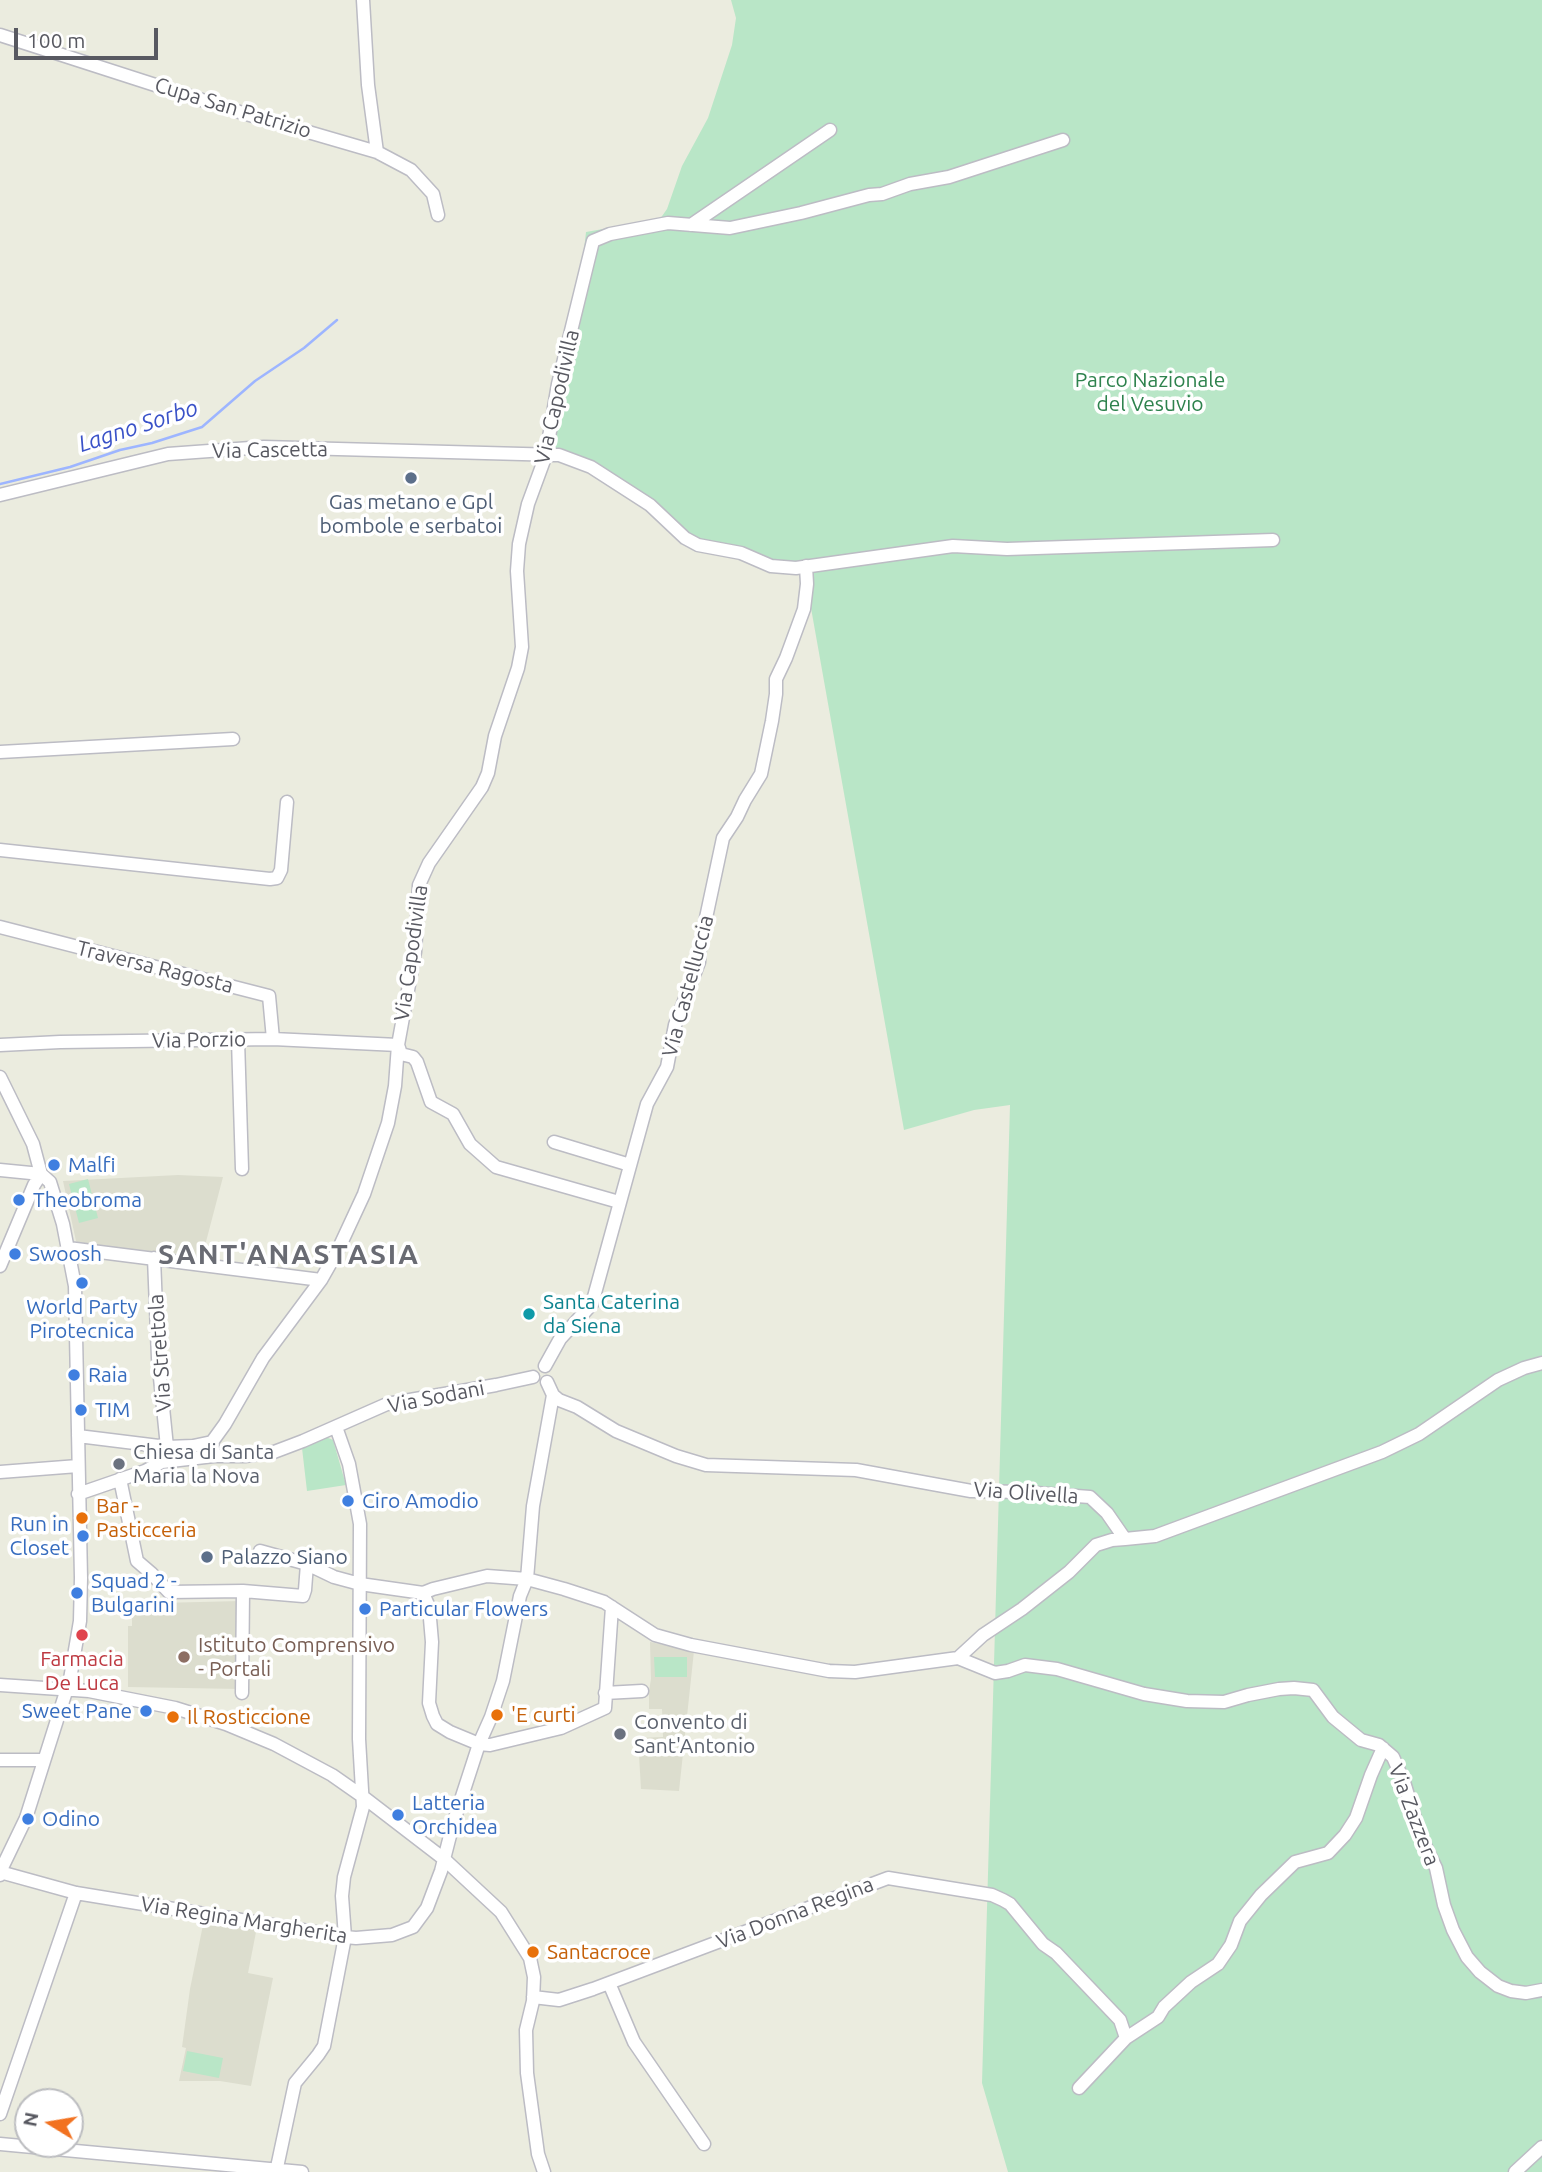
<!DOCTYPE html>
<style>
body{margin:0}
#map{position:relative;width:1542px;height:2172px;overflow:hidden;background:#ebecdf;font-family:Ubuntu,sans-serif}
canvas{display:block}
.north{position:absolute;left:14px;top:2088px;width:70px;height:70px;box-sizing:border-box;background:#fff;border:2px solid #bcbdc0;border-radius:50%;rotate:281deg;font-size:19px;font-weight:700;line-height:28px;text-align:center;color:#585961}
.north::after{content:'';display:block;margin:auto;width:24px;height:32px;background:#f27220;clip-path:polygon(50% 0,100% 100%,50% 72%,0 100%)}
.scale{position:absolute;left:14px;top:28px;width:144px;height:32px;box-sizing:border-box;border:4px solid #585961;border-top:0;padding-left:9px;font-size:21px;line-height:24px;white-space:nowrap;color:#585961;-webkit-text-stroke:5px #fff;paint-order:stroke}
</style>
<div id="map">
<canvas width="1542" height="2172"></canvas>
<div class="north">N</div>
<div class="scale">100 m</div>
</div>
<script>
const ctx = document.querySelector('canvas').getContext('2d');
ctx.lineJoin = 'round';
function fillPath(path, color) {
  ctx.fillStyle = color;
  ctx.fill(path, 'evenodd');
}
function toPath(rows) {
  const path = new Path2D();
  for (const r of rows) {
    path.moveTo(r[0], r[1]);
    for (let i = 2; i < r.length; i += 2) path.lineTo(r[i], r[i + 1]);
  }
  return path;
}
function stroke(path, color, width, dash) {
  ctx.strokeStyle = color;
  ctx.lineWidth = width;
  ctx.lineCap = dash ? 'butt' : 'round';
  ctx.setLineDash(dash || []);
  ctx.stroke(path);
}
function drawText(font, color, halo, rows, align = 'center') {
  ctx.font = font + ' Ubuntu,sans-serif';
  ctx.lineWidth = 7;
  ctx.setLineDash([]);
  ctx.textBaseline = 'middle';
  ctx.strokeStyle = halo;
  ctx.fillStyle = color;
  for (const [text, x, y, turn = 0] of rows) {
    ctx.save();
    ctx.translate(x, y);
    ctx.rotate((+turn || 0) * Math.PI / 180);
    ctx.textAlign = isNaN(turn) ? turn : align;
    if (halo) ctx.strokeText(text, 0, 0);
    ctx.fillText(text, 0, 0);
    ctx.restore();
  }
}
fillPath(toPath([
 [178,1175,223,1177,202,1257,79,1244,76,1241,63,1181],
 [241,1601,240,1689,128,1687,128,1626,132,1626,132,1609,158,1611,159,1603],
 [650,1642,694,1651,679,1791,641,1789,638,1738,663,1737,662,1709,649,1709,649,1691,651,1679],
 [204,1920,257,1927,248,1973,273,1978,251,2086,220,2081,179,2081,186,2048,182,2047,190,1989]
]), '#dcddce');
fillPath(toPath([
 [731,0,1542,0,1542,2172,1008,2172,982,2083,1010,1105,974,1110,904,1130,806,580,800,573,701,541,591,473,542,450,580,286,586,232,660,219,667,209,682,166,708,118,732,45,736,18],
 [88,1179,98,1218,79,1223,69,1184],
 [326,1437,333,1440,346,1485,307,1491,302,1448],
 [654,1657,687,1657,687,1677,655,1677],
 [187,2051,223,2058,219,2078,183,2071]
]), '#b9e6c7');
stroke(toPath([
 [0,484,70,467,120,450,152,443,202,427,255,381,304,348,337,320]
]), '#9db5ff', 2.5);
const minor = toPath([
 [363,0,368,85,377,152],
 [0,35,236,111,377,152,411,170,433,194,438,215],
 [691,225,830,130],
 [0,495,168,454,264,447,559,455,591,467,650,505,685,538,698,545,741,553,771,566,796,568,953,546,1007,549,1273,540],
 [0,752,233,739],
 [0,850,270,879,277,878,281,870,287,802],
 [0,927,269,996,273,1039],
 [238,1040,242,1169],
 [0,1045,60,1042,273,1039,398,1045,401,1054,413,1057,417,1062,431,1102,453,1114,470,1144,496,1167,619,1202],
 [0,1077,33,1144,41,1174],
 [554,1142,630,1165],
 [0,1170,41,1174],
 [68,1248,321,1280],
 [154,1258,158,1358,167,1447],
 [0,1266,34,1185,41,1174],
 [545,1366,560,1339,592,1304,647,1104,667,1067,675,1025,699,962,700,946,723,838,737,817,745,800,761,774,772,721,776,694,776,679,786,658,804,609,807,584,806,566],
 [553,1395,559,1400,577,1407,616,1431,676,1456,706,1465,856,1470,971,1491,1022,1492,1090,1497,1107,1513,1125,1539,1155,1536,1382,1452,1419,1434,1498,1380,1524,1368,1542,1363],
 [78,1436,167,1447,193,1446,212,1442,214,1456,162,1462,145,1471,78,1494],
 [212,1442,225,1424,263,1358,321,1280,338,1250,364,1194,388,1123,395,1086,398,1045,415,952,419,885,429,863,482,787,488,773,495,736,518,668,522,647,517,571,519,544,528,504,546,455,558,384,593,241,610,234,668,223,730,228,801,213,869,195,882,194,910,184,949,177,1063,140],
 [214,1456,245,1456,274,1452,303,1441,387,1404,496,1385,533,1377],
 [0,1472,78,1466],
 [120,1479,137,1561,151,1573,169,1592,243,1591,303,1596,305,1590,307,1564],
 [260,1551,307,1564,334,1577,360,1584,423,1593,433,1589,487,1576,527,1579,564,1589,604,1602,655,1635,691,1645,829,1671,855,1672,958,1658],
 [423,1593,429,1607,432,1642,429,1703,433,1716,437,1724,450,1732,479,1744,490,1745,561,1728,605,1708,612,1607],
 [958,1658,995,1673,1008,1671,1025,1665,1057,1669,1144,1694,1187,1701,1224,1702,1248,1695,1279,1689,1294,1688,1313,1690,1333,1717,1361,1740,1379,1745,1393,1757,1404,1782,1420,1835,1436,1868,1444,1905,1453,1930,1467,1957,1480,1972,1498,1986,1511,1991,1526,1993,1542,1990],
 [958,1658,983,1635,1022,1609,1069,1572,1096,1545,1112,1540,1125,1539],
 [0,1685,89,1691,175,1708,226,1724,274,1744,332,1775,362,1796,444,1859,501,1912,530,1958,534,1977,533,2001,526,2030,527,2073,538,2154,544,2172],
 [242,1693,243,1591],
 [605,1693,642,1691],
 [0,1760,44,1760],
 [0,1872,26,1818,70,1679,80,1621,81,1578,75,1286,63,1224,50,1182,41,1174],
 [0,1875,0,1872,76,1893,345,1937,356,1938,392,1935,413,1927,427,1908,441,1871,453,1824,479,1744,491,1717,503,1681,520,1596,527,1579,533,1506,553,1395,547,1382],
 [609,1983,634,2042,704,2144],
 [533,1997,559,2000,593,1989,888,1878,992,1895,1003,1900,1010,1904,1043,1944,1056,1953,1120,2020,1126,2038],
 [1079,2088,1126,2038,1158,2017,1164,2007,1191,1982,1218,1964,1231,1945,1240,1921,1261,1895,1295,1862,1328,1853,1345,1835,1356,1818,1371,1775,1383,1748],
 [0,2114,76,1893],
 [0,2144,302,2172],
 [276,2172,295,2083,318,2055,324,2046,345,1937,342,1896,344,1877,363,1807,359,1739,360,1524,349,1464,336,1427],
 [1515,2172,1542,2147]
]);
stroke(minor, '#bcbcc4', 15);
stroke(minor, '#fff', 12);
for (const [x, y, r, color] of [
 [411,478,7,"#5c6f8a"],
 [54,1165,7,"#3f7fe0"],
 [19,1200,7,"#3f7fe0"],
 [15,1254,7,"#3f7fe0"],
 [82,1283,7,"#3f7fe0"],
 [529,1314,7,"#0f9aa8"],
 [74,1375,7,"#3f7fe0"],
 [81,1410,7,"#3f7fe0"],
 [119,1464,7,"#6b7280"],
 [348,1501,7,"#3f7fe0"],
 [82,1518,7,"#e8710a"],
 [83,1536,7,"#3f7fe0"],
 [207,1557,7,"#5c6f8a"],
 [77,1593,7,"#3f7fe0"],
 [365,1609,7,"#3f7fe0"],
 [82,1635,7,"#e0444e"],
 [184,1657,7,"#8d6e63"],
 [146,1711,7,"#3f7fe0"],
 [497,1715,7,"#e8710a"],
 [173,1717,7,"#e8710a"],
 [620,1734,7,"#6b7280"],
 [398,1815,7,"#3f7fe0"],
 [28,1819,7,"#3f7fe0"],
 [533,1952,7,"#e8710a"]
]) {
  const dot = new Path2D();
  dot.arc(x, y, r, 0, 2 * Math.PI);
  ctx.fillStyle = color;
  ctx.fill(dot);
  stroke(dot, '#fff', 2.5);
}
drawText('21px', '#585961', '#fff', [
 ["Cupa San Patrizio",233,108,17],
 ["Via Capodivilla",557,397,-77],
 ["Via Cascetta",270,450,-1],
 ["Via Capodivilla",411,953,-82],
 ["Traversa Ragosta",155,967,14],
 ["Via Castelluccia",688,986,-75],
 ["Via Porzio",199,1040,-1],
 ["Via Strettola",160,1353,-94],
 ["Via Sodani",436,1397,-11],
 ["Via Olivella",1026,1493,4],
 ["Via Zazzera",1414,1815,69],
 ["Via Donna Regina",795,1913,-21],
 ["Via Regina Margherita",244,1920,9]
]);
drawText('21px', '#2e824d', '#fff', [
 ["Parco Nazionale",1150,380],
 ["del Vesuvio",1150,404]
]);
drawText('21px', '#4e5e75', '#fff', [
 ["Gas metano e Gpl",411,502],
 ["bombole e serbatoi",411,526],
 ["Palazzo Siano",221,1557,"left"]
]);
drawText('21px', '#366cbe', '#fff', [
 ["Malfi",68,1165],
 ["Theobroma",33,1200],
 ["Swoosh",29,1254],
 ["World Party",82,1307,"center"],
 ["Pirotecnica",82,1331,"center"],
 ["Raia",88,1375],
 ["TIM",95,1410],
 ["Ciro Amodio",362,1501],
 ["Run in",69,1524,"right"],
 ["Closet",69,1548,"right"],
 ["Squad 2 -",91,1581],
 ["Bulgarini",91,1605],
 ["Particular Flowers",379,1609],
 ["Sweet Pane",132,1711,"right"],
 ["Latteria",412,1803],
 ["Orchidea",412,1827],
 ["Odino",42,1819]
], 'left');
drawText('21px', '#0d838f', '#fff', [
 ["Santa Caterina",543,1302],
 ["da Siena",543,1326]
], 'left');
drawText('21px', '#5b616d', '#fff', [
 ["Chiesa di Santa",133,1452],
 ["Maria la Nova",133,1476],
 ["Convento di",634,1722],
 ["Sant'Antonio",634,1746]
], 'left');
drawText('21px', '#c56008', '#fff', [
 ["Bar -",96,1506],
 ["Pasticceria",96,1530],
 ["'E curti",511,1715],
 ["Il Rosticcione",187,1717],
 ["Santacroce",547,1952]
], 'left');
drawText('21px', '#785e54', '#fff', [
 ["Istituto Comprensivo",198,1645],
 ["- Portali",198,1669]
], 'left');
drawText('21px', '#be3a42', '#fff', [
 ["Farmacia",82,1659],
 ["De Luca",82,1683]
]);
drawText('italic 23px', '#3a52c8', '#fff', [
 ["Lagno Sorbo",138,426,-18]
]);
ctx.letterSpacing = '2px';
drawText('bold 28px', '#696b73', '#fff', [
 ["SANT'ANASTASIA",289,1255]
]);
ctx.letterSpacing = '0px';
</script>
